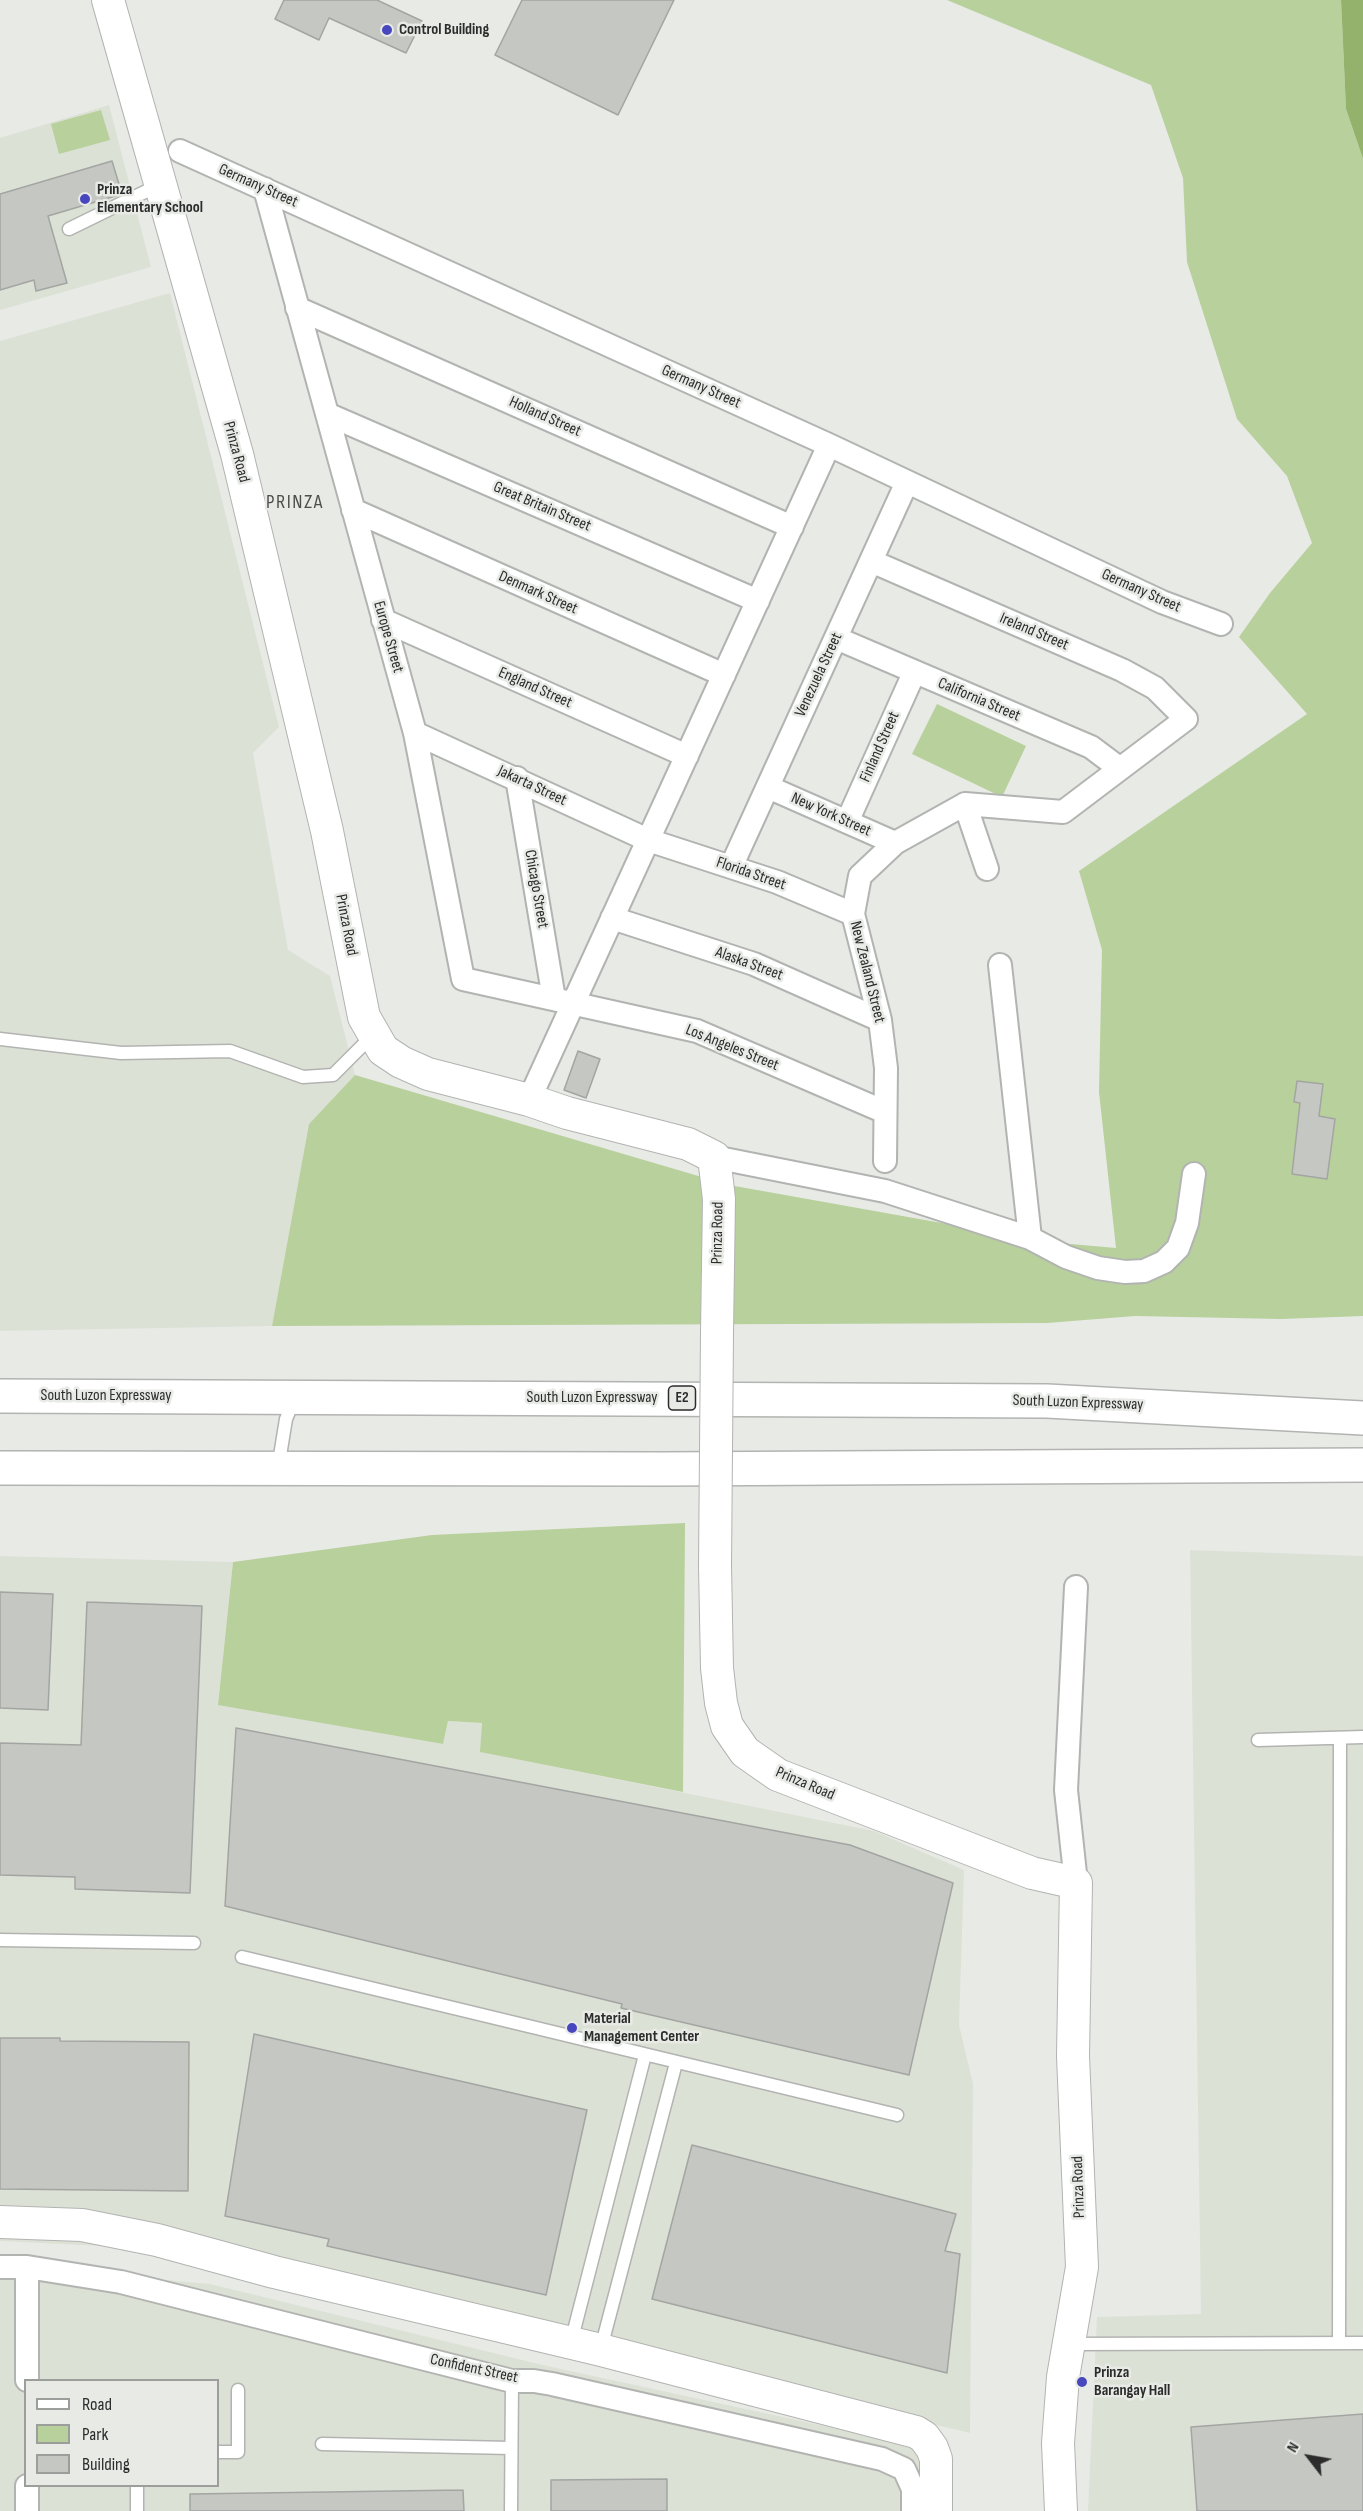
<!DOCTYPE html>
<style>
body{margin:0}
#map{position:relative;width:1363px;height:2511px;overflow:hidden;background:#e8eae6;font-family:"Sofia Sans Condensed",sans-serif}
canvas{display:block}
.legend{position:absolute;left:24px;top:2379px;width:195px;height:108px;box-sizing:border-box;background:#e8eae6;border:2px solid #9c9e9b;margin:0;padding:8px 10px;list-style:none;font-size:18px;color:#2b2c2b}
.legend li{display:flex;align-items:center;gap:12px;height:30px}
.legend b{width:30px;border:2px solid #9c9e9b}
.north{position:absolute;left:1279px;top:2427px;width:60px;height:60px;-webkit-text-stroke:4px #e8eae6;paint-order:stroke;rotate:301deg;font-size:16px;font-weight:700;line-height:24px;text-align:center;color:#2b2c2b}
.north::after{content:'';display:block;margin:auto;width:21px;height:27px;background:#2b2c2b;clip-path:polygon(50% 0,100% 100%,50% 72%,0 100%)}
</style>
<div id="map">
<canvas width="1363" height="2511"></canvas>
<ul class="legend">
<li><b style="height:8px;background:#fff"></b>Road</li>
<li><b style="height:16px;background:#b8d09b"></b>Park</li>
<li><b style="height:16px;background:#c5c7c3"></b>Building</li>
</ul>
<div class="north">N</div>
</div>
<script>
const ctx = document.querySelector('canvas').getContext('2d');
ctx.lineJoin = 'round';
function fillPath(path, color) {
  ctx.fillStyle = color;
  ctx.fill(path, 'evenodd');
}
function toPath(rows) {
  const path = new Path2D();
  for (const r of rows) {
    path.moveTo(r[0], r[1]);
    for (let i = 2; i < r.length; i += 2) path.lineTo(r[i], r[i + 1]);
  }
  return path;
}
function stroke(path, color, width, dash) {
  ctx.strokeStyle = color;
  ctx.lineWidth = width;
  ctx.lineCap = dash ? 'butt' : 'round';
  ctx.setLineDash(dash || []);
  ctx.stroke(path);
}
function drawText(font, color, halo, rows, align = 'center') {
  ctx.font = font + ' "Sofia Sans Condensed",sans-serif';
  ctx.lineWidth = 5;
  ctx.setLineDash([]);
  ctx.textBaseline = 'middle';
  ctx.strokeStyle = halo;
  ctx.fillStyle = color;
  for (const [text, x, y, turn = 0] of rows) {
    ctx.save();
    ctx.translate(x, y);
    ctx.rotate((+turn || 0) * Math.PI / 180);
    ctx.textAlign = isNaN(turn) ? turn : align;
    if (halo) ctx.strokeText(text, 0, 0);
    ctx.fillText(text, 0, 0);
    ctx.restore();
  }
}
fillPath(toPath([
 [109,105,151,267,0,310,0,138],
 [170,293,279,727,253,753,288,950,330,976,355,1075,309,1124,272,1326,0,1331,0,341],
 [1190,1550,1363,1556,1363,2511,1088,2511,1097,2317,1201,2314],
 [0,1556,233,1562,218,1704,443,1744,448,1721,482,1723,481,1752,874,1831,964,1870,959,2025,973,2084,970,2433,207,2251,0,2241],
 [0,2265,210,2284,547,2366,889,2440,921,2453,921,2511,0,2511],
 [26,2380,218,2380,218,2486,26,2486]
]), '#dce1d6');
fillPath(toPath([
 [947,0,1341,0,1346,109,1363,159,1363,1316,1281,1319,1135,1316,1047,1323,272,1326,309,1124,355,1075,729,1185,1048,1242,1116,1248,1099,1092,1102,950,1079,871,1307,714,1239,637,1270,593,1312,543,1287,476,1237,419,1187,262,1183,178,1151,85],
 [101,110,110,140,59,154,51,124],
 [937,704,1026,746,1002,797,912,754],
 [685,1523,683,1792,480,1752,482,1723,448,1721,443,1744,218,1705,233,1562,432,1535]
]), '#b8d09b');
fillPath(toPath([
 [1341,0,1363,0,1363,159,1346,109]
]), '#94b26c');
const building = toPath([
 [284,0,377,0,422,21,406,53,329,18,319,40,275,19,284,0],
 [522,0,674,0,618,115,495,55,522,0],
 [112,161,122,194,48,216,67,283,36,291,34,280,0,290,0,194,112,161],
 [578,1051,600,1059,586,1098,564,1090,578,1051],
 [1297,1081,1323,1084,1319,1116,1335,1119,1327,1179,1292,1174,1300,1103,1294,1102,1297,1081],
 [0,1592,53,1594,48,1710,0,1708,0,1592],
 [87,1602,202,1606,190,1893,75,1889,75,1877,0,1875,0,1743,81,1745,87,1602],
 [236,1728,850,1845,953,1883,909,2075,621,2008,622,2004,225,1906,236,1728],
 [254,2034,587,2110,546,2295,327,2246,329,2239,225,2216,254,2034],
 [0,2038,60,2038,60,2041,189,2042,188,2191,0,2189,0,2038],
 [692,2145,956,2214,945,2251,960,2254,947,2373,652,2299,692,2145],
 [1363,2414,1363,2511,1197,2511,1191,2427,1363,2414],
 [667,2479,667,2511,551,2511,551,2480,667,2479],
 [463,2490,464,2511,190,2511,190,2494,463,2490]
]);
fillPath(building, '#c5c7c3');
stroke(building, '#a3a5a2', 1.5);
const lane = toPath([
 [69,229,159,185],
 [0,1039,121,1053,230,1051,303,1077,333,1075,373,1035],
 [278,1468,286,1419,294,1400],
 [1258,1740,1363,1737],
 [0,1940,194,1943],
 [242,1957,897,2115],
 [571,2342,645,2055],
 [1339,2343,1340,1738],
 [1070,2344,1363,2343],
 [601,2348,676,2063],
 [322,2444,511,2448],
 [218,2452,238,2452,238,2390],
 [137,2511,137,2486],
 [511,2511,512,2381]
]);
const street = toPath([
 [180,151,829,445,1162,602,1221,624],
 [265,189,415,733,463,979,697,1031,885,1112],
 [297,308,792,527],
 [327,414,758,601],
 [353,510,724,675],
 [871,561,1122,670,1155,688,1186,719,1063,812,965,804,895,843,860,876,853,914,880,1020,886,1068,885,1161],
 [383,620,687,756],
 [836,638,1091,747,1119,768],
 [415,733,648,840,777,882,853,914],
 [517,778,554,999],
 [768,787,895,843],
 [965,804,987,869],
 [847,822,914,673],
 [731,867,907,482],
 [612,918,754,964,880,1020],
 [1000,965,1030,1238],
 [529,1100,829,445],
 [714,1157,885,1191,1030,1238,1066,1257,1098,1268,1125,1272,1144,1271,1164,1262,1178,1248,1187,1223,1194,1174],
 [1076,1587,1066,1790,1076,1883],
 [0,2267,27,2267,121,2282,512,2381,534,2381,552,2384,882,2459,904,2469,913,2489,913,2511],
 [27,2267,27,2380],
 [27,2486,27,2511]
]);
const secondary = toPath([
 [108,0,237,454,327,831,364,1017,383,1050,401,1062,428,1074,529,1100,567,1113,688,1144,714,1157,719,1199,717,1333],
 [715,1566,717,1668,721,1703,727,1726,745,1752,778,1775,1032,1873,1076,1883,1073,2056,1082,2267,1063,2377,1058,2443,1061,2511],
 [0,2222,82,2225,157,2240,274,2272,601,2350,916,2432,924,2437,932,2448,936,2459,936,2511]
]);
const highway = toPath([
 [0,1396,1047,1401,1363,1418],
 [0,1468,663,1469,1363,1465]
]);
stroke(lane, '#b2b4b1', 15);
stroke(street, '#b2b4b1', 26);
stroke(secondary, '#b2b4b1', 34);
stroke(highway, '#b2b4b1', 36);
stroke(lane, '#fff', 12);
stroke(street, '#fff', 22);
stroke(secondary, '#fff', 32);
stroke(highway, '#fff', 33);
const secondaryBridge = toPath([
 [715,1566,717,1333]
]);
stroke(secondaryBridge, '#b2b4b1', 34, []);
stroke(secondaryBridge, '#fff', 32);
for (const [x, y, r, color] of [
 [387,30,6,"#4947bd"],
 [85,199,6,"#4947bd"],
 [572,2028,6,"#4947bd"],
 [1082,2382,6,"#4947bd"]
]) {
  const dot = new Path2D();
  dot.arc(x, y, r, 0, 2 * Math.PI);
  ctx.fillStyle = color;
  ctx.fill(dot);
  stroke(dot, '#e8eae6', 2);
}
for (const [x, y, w] of [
 [682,1398,27]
]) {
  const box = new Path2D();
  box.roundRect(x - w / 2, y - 12, w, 24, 4.5);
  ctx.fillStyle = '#e8eae6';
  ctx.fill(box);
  stroke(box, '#2b2c2b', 1.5);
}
drawText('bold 15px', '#2b2c2b', null, [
 ["E2",682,1398]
]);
drawText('bold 16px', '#2b2c2b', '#e8eae6', [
 ["Control Building",399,30],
 ["Prinza",97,190],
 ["Elementary School",97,208],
 ["Material",584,2019],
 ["Management Center",584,2037],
 ["Prinza",1094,2373],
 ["Barangay Hall",1094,2391]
], 'left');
drawText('16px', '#2b2c2b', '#e8eae6', [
 ["Germany Street",258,186,24],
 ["Germany Street",701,387,24],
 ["Holland Street",545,417,24],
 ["Prinza Road",236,452,75],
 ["Great Britain Street",542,507,23],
 ["Germany Street",1141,591,24],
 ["Denmark Street",538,593,24],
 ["Ireland Street",1034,632,23],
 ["Europe Street",388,637,74],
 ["Venezuela Street",819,675,-65],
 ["England Street",535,688,24],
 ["California Street",979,700,23],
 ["Finland Street",880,747,-66],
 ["Jakarta Street",532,786,25],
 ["New York Street",831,815,24],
 ["Florida Street",751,874,19],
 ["Chicago Street",536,889,80],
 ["Prinza Road",346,925,79],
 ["Alaska Street",749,964,20],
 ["New Zealand Street",867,972,76],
 ["Los Angeles Street",732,1048,22],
 ["Prinza Road",718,1233,-89],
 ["South Luzon Expressway",106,1396],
 ["South Luzon Expressway",592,1398],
 ["South Luzon Expressway",1078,1403,2],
 ["Prinza Road",805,1784,23],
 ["Prinza Road",1079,2187,-92],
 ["Confident Street",474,2369,12]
]);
ctx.letterSpacing = '1.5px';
drawText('20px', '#4e4f4c', '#e8eae6', [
 ["PRINZA",295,503]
]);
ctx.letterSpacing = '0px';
</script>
